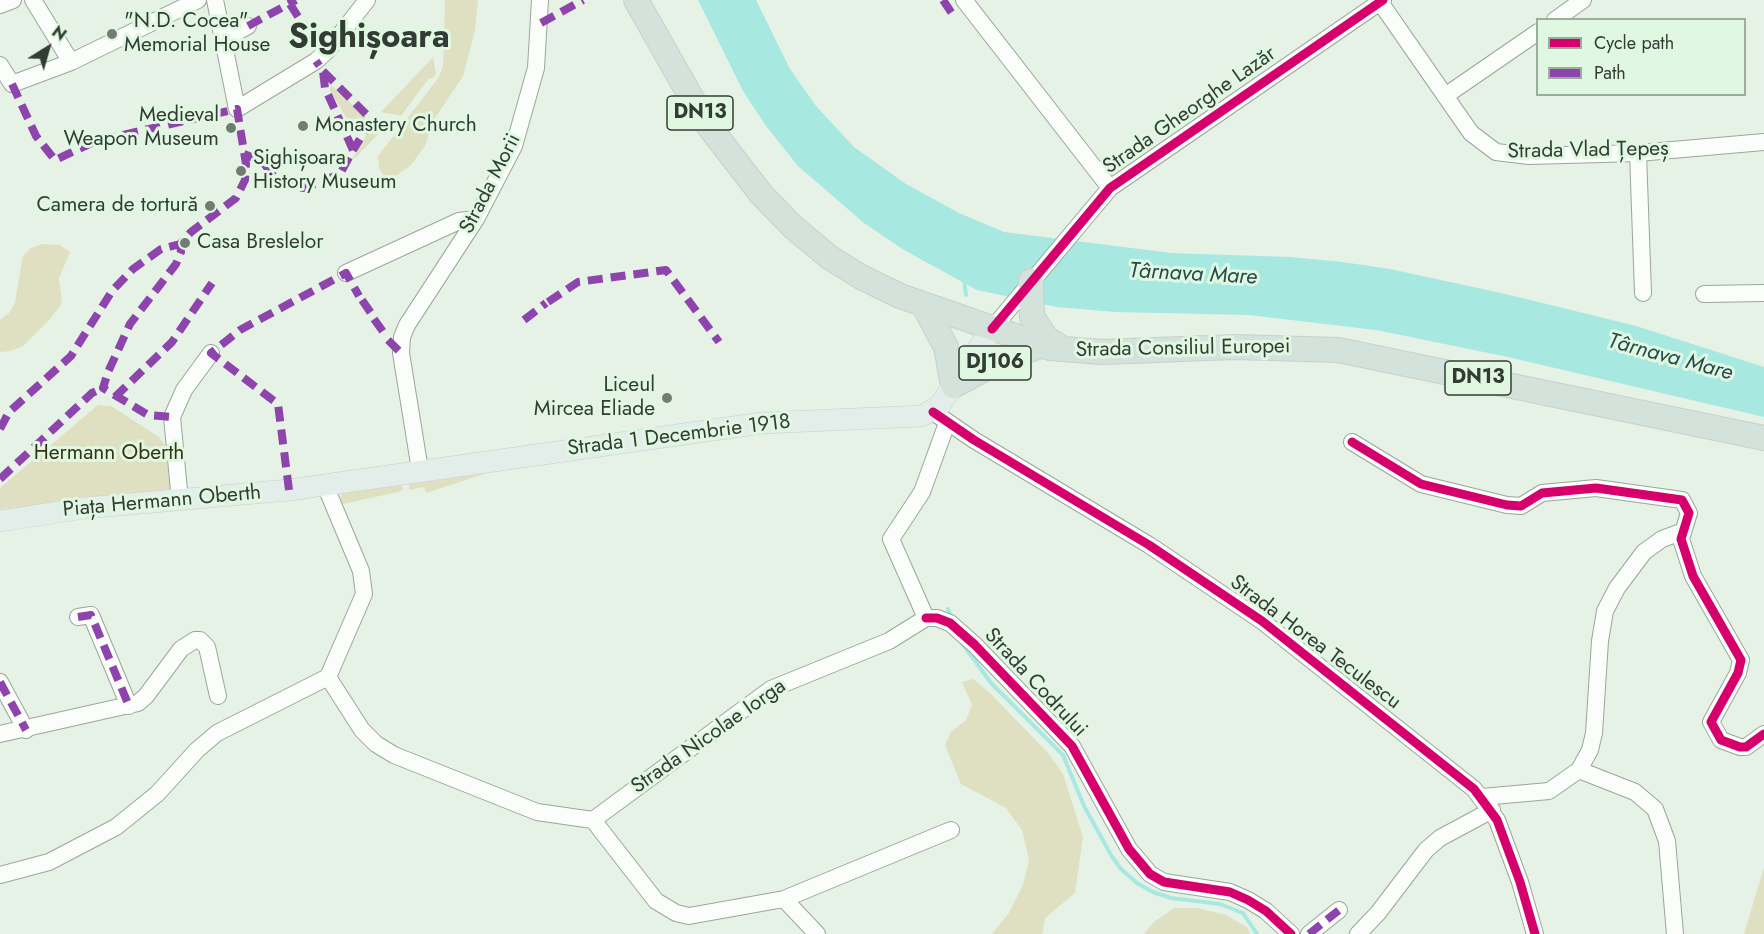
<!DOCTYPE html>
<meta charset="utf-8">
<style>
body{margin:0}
#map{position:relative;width:1764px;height:934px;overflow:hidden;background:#e6f2e6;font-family:Jost,sans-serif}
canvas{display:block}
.legend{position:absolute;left:1536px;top:18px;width:210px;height:78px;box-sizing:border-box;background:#e0f8e1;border:2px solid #9bad9c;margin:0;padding:8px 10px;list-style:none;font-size:18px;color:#333c34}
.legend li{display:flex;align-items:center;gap:12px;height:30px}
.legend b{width:30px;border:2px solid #9bad9c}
.north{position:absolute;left:18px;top:18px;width:60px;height:60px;-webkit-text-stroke:4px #e0f8e1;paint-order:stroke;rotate:37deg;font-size:16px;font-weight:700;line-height:24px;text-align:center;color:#333c34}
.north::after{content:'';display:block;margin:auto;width:21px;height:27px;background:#333c34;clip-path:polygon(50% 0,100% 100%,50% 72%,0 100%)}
</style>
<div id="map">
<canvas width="1764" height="934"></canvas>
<ul class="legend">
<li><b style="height:8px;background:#d6006c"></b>Cycle path</li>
<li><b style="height:8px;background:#8e44ad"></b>Path</li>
</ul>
<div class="north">N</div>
</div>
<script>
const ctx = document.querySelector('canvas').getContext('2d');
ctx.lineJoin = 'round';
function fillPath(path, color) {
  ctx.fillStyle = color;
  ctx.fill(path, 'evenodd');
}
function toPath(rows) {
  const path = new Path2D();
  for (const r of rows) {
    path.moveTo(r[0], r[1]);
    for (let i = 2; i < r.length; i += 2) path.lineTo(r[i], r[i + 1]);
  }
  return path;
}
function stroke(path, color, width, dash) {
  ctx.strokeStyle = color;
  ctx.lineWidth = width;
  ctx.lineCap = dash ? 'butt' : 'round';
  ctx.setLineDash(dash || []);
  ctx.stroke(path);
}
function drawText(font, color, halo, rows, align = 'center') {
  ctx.font = font + ' Jost,sans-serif';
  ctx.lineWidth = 6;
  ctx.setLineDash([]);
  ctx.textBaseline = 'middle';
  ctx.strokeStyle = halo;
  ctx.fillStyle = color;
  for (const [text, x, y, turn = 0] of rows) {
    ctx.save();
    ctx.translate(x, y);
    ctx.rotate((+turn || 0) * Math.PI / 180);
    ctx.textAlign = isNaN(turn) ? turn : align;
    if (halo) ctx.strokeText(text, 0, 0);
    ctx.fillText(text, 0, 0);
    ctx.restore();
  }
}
fillPath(toPath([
 [445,0,478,0,475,30,463,76,433,121,425,146,411,165,397,175,385,177,379,168,378,156,439,77,443,66],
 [433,57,436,74,432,79,429,78,401,116,381,112],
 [332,86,366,117,359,129,353,129,329,89],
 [377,118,390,122,355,158,352,159],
 [43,244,60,245,70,252,59,278,62,303,51,318,23,346,11,351,0,352,0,320,9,313,15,302,23,256,31,248],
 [98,405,111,406,159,437,165,445,171,491,0,509,0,488],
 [487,473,426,493,424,487,409,490,409,484],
 [403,485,402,491,339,505,342,493],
 [973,679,990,693,1048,753,1063,774,1083,837,1075,893,1045,918,1042,934,992,934,1009,913,1023,885,1029,860,1022,830,1006,808,961,784,945,745,951,732,966,720,972,705,962,682],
 [1764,867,1764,934,1744,934],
 [1174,908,1198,908,1226,915,1248,928,1250,934,1144,934,1154,922]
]), '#dee0c1');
fillPath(toPath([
 [698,0,756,0,790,69,816,106,854,147,906,184,959,213,1004,232,1171,253,1290,257,1342,262,1390,269,1510,295,1636,326,1764,367,1764,417,1508,357,1376,330,1249,315,1115,312,1057,307,977,290,904,250,864,223,798,166,766,126,743,91]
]), '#a7e8e1');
stroke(toPath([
 [964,278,966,295],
 [948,609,951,617],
 [962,643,991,683,1063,755,1084,806,1111,855,1121,869,1137,883,1153,892,1171,898,1220,904,1243,913,1257,934]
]), '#a7e8e1', 4);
const minor = toPath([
 [33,0,71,62],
 [215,0,237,109,316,61,329,49,367,0],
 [964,0,1110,188],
 [1380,2,1471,133,1496,152,1529,156,1638,153,1764,142],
 [0,5,13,0],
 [1555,20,1583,0],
 [222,40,248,26],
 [0,65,12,84],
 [12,84,71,62,198,0],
 [1445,96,1538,32],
 [1638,153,1643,293],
 [346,273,459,221,476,219],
 [1704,294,1764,293],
 [992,329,1110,188,1383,0],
 [933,412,974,440,1149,545,1262,621,1474,789,1497,820,1520,882,1535,934],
 [1352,442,1421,484,1507,505,1521,506,1542,493,1596,488,1682,500,1689,513,1681,539,1693,576,1741,660,1738,673,1711,722,1721,740,1740,747,1746,747,1764,734],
 [420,470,401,353,402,337,407,325,476,219,514,146,536,68,540,0],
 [325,485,361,571,364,594,328,677],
 [180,501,172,417,184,390,211,353],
 [78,617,91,615,129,706],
 [926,618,937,618,950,623,975,645,1072,746,1129,849,1150,874,1164,882,1230,892,1248,900,1266,911,1291,934],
 [926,618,891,539,922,492,947,423],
 [328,677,362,730,376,744,394,755,537,812,593,820],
 [0,682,26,730],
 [0,734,138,703,146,696,181,649,195,640,200,640,207,647,218,696],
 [1579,770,1635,792,1655,809,1667,841,1675,934],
 [1482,797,1549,791,1579,770,1590,750,1594,733,1600,641,1605,611,1617,588,1644,552,1662,539,1681,532],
 [593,820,656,901,676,913,689,916,784,899,951,830],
 [593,820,771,689,889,641,926,618],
 [0,875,49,862,116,827,157,794,197,750,217,733,328,677],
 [784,899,817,934],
 [1309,934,1339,910],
 [1358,934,1378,913,1426,850,1440,838,1492,810]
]);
const major = toPath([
 [0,521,85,508,289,490,762,423,922,416,939,406,992,329]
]);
const highway = toPath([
 [636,0,704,120,761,194,793,227,829,257,861,277,900,296,1050,348,1102,352,1235,347,1338,350,1764,438],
 [1031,281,1032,317,1046,338,1062,348],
 [923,304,946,347,953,386,1001,360,1040,346]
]);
stroke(minor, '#9ca59c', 18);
stroke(major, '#cacfca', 22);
stroke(highway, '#cacfca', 26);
stroke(minor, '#fbfdfb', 16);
stroke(major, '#e3ede9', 21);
stroke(highway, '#d3e3dc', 24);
stroke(toPath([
 [943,0,955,18],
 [290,4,307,31],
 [541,23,583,0],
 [248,26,296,0],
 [323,71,372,120,353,150],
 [12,84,36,136,55,160,96,141,237,109,246,164,245,180,236,198,191,232,180,244,181,252,176,264,130,324,108,372,103,388,148,415,172,417],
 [244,154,262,161,278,182,291,186,304,188,340,174,353,150,325,88,323,71,316,61],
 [362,300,373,316],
 [548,302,578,282,666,270,719,342],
 [374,319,384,333],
 [524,320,546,303],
 [388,340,401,353],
 [115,397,172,342,212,283],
 [0,429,9,412,71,356,112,291,133,269,161,249,180,244],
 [0,479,92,393,103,388],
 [289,490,278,404,211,353,240,330,346,273,359,296],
 [78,617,91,615,129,706],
 [0,682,26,730],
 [1309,934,1339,910]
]), '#8e44ad', 8, [15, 8]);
stroke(toPath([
 [992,329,1110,188,1383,0],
 [933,412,974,440,1149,545,1262,621,1474,789,1497,820,1520,882,1535,934],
 [1352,442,1421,484,1507,505,1521,506,1542,493,1596,488,1682,500,1689,513,1681,539,1693,576,1741,660,1738,673,1711,722,1721,740,1740,747,1746,747,1764,734],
 [926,618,937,618,950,623,975,645,1072,746,1129,849,1150,874,1164,882,1230,892,1248,900,1266,911,1291,934]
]), '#d6006c', 9);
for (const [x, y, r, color] of [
 [112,34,6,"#727c72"],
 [303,126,6,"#727c72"],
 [231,128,6,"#727c72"],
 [241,171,6,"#727c72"],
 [210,206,6,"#727c72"],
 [185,243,6,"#727c72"],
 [667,398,6,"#727c72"]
]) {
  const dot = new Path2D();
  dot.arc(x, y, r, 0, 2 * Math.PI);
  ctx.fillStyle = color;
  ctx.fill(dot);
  stroke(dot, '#e0f8e1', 2);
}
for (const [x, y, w] of [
 [700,113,66],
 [995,363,72],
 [1478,378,66]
]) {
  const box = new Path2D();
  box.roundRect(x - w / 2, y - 17, w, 34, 4.5);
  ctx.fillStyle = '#e0f8e1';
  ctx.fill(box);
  stroke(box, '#333c34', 1.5);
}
drawText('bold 20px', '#333c34', null, [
 ["DN13",700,113],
 ["DJ106",995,363],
 ["DN13",1478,378]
]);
drawText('21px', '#333c34', '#e0f8e1', [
 ["\"N.D. Cocea\"",124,22],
 ["Memorial House",124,46],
 ["Medieval",219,116,"right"],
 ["Weapon Museum",219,140,"right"],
 ["Monastery Church",315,126],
 ["Sighișoara",253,159],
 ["History Museum",253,183],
 ["Camera de tortură",198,206,"right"],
 ["Casa Breslelor",197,243],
 ["Liceul",655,386,"right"],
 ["Mircea Eliade",655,410,"right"]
], 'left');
drawText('21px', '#333c34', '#e0f8e1', [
 ["Strada Gheorghe Lazăr",1190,111,-35],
 ["Strada Vlad Țepeș",1588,151,-1],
 ["Strada Morii",491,184,-63],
 ["Strada Consiliul Europei",1183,349,-1],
 ["Strada 1 Decembrie 1918",679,436,-7],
 ["Piața Hermann Oberth",162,502,-5],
 ["Strada Horea Teculescu",1315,643,37],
 ["Strada Codrului",1035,683,47],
 ["Strada Nicolae Iorga",709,737,-35]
]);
drawText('21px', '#353114', '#e0f8e1', [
 ["Hermann Oberth",109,454]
]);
drawText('italic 22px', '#234b49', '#e0f8e1', [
 ["Târnava Mare",1193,275,3],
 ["Târnava Mare",1670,358,15]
]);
drawText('bold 33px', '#333c34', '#e0f8e1', [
 ["Sighișoara",369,39]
]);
</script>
